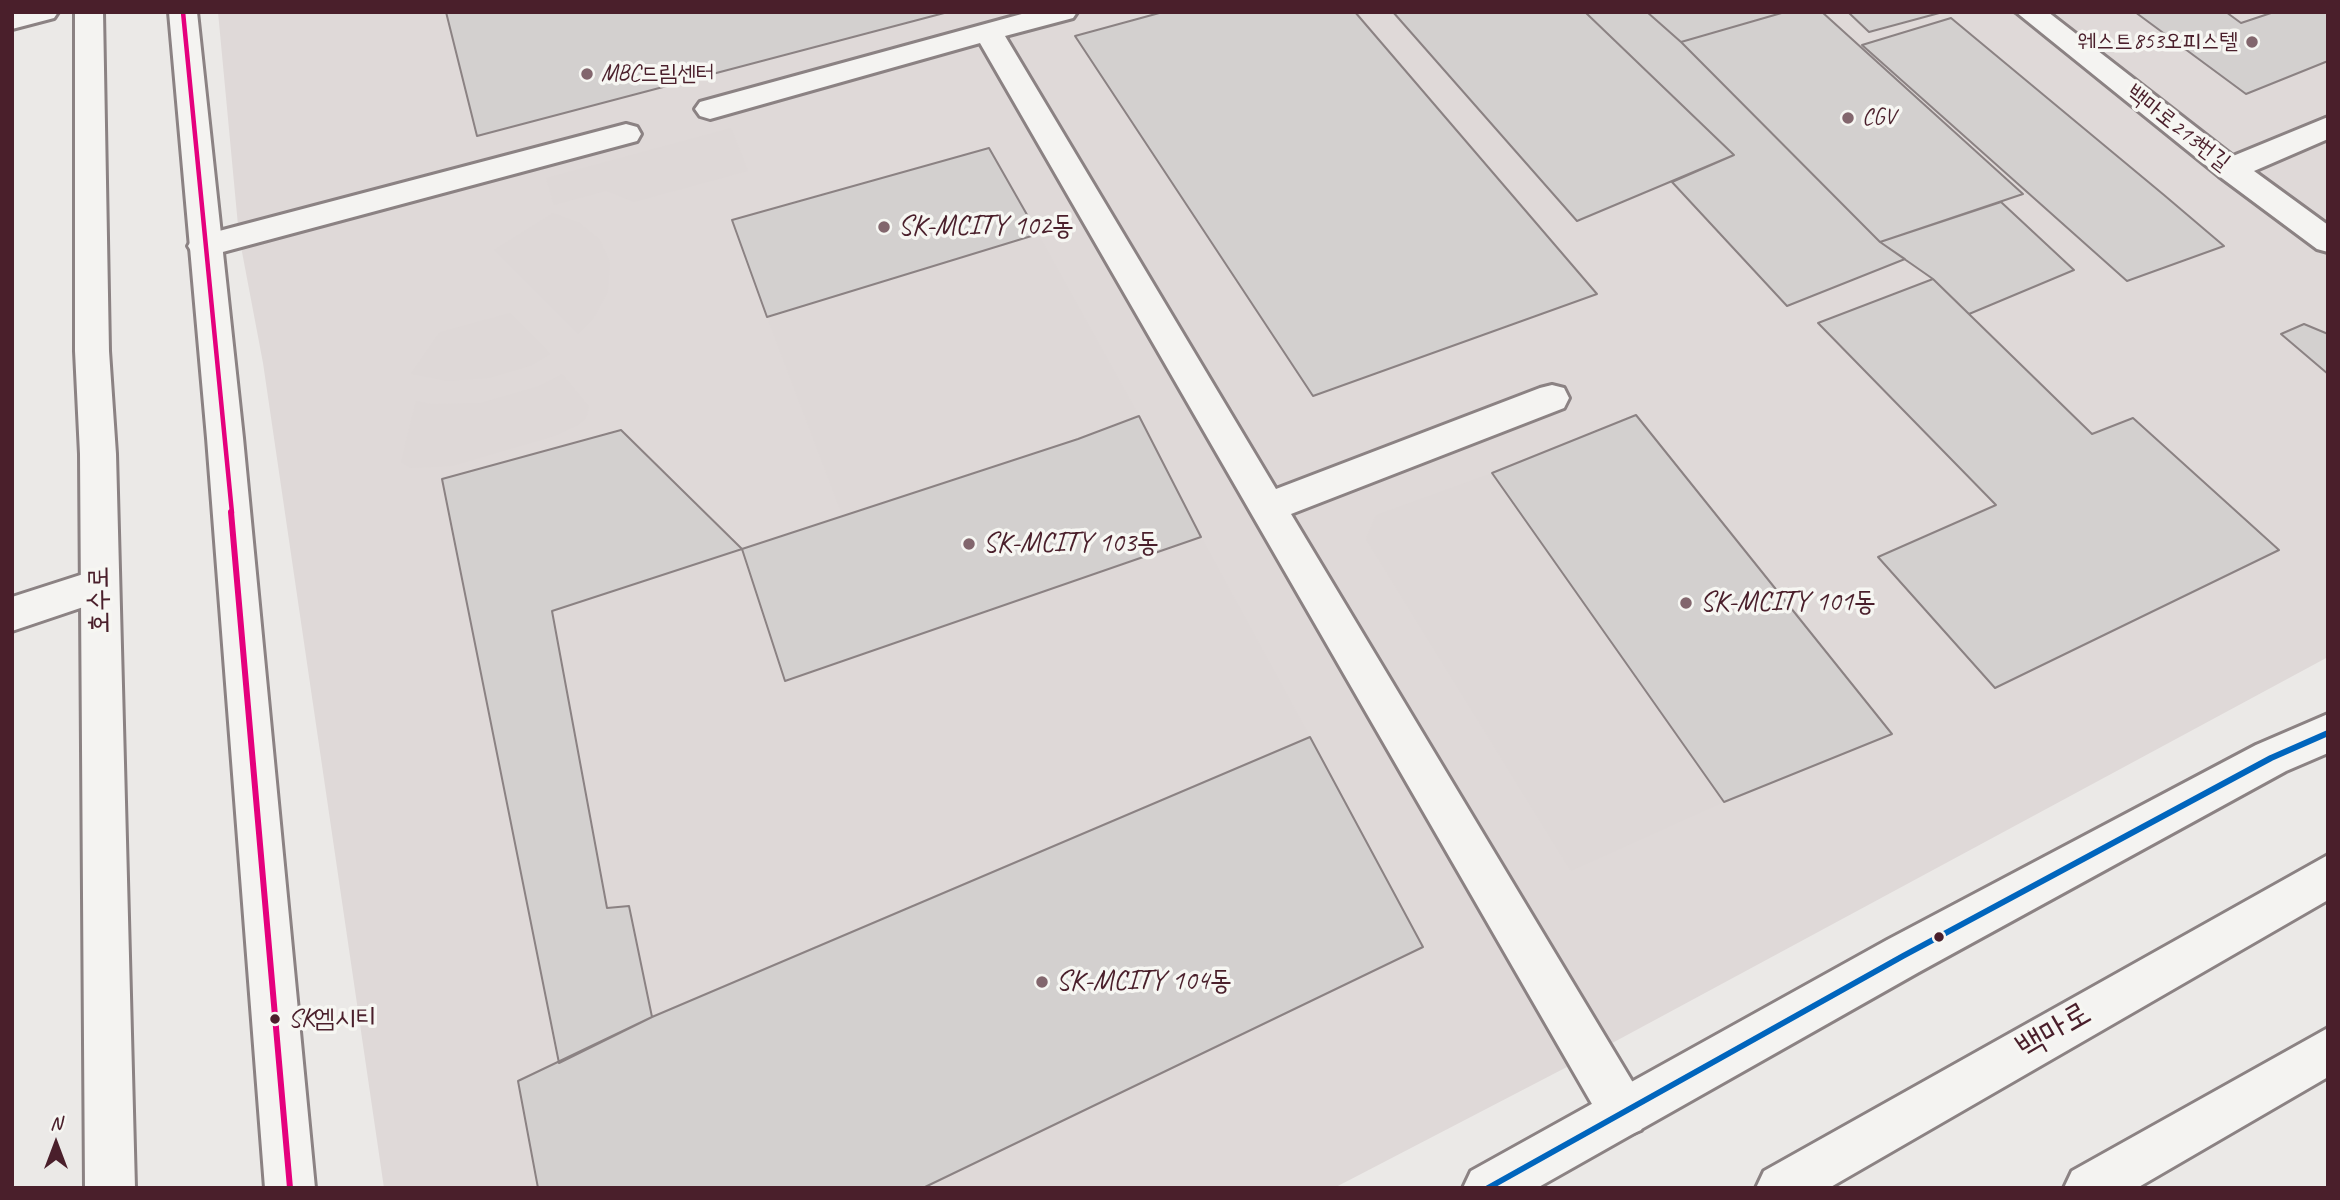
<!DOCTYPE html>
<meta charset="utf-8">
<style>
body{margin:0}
#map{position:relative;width:2340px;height:1200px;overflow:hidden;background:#ebe9e7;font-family:Caveat,sans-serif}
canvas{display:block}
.frame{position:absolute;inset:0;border:14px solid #4a1f2b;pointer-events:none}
.north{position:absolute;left:21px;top:1109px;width:70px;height:70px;-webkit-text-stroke:5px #f6f6f2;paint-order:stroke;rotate:0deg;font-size:19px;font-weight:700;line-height:28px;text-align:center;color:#4a1f2b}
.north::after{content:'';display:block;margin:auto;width:24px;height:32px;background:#4a1f2b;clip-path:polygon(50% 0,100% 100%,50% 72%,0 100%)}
</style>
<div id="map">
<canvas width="2340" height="1200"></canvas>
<div class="frame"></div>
<div class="north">N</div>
</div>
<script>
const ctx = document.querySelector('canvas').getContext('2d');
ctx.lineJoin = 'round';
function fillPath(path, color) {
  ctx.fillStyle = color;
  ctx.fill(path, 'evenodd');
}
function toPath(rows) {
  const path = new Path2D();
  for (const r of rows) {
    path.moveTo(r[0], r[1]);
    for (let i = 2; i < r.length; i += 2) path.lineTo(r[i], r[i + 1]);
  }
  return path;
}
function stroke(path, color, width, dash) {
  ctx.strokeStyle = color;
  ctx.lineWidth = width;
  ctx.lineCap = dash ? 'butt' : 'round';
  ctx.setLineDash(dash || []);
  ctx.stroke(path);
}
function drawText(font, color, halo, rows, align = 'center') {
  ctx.font = font + ' Caveat,"Poor Story",sans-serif';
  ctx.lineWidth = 7;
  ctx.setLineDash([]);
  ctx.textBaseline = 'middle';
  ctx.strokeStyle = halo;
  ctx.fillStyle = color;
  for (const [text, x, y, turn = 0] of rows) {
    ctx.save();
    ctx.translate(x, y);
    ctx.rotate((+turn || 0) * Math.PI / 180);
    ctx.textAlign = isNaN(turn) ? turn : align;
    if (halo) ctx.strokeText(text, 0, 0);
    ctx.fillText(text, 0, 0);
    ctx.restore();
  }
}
fillPath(toPath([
 [218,12,2328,12,2328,657,1590,1055,1334,1188,384,1188,263,363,239,236]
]), '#dfd9d8');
fillPath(toPath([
 [731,128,748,171,634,202,606,191,554,205,546,178],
 [553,213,578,222,600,240,610,263,608,291,593,319,578,334,494,250],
 [1038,234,1139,416,843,517,767,317],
 [510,313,550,354,530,366,489,378,447,381,411,374,440,332],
 [562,374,589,407,586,418,576,426,555,436,452,466,411,468,401,462,416,401,431,404,480,403,539,386],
 [1492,473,1724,802,1571,871,1366,539,1376,515],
 [1201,537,1310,737,652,1017,629,906,607,908,552,611,742,549,786,681]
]), '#ded8d7');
const building = toPath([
 [446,12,948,12,477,136,446,12],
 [1163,12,1355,12,1597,294,1313,396,1075,36,1163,12],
 [1393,12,1585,12,1734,155,1577,221,1393,12],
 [1585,12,1647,12,1681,42,1880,242,1905,259,1787,306,1672,182,1734,155,1585,12],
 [1647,12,1785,12,1681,42,1647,12],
 [1785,12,1822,12,2023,194,1880,242,1681,42,1785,12],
 [1848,12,1943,12,1869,32,1848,12],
 [2135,12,2226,12,2241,23,2274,12,2328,12,2328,61,2246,94,2135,12],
 [1951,18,2164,195,2224,246,2127,281,1862,45,1951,18],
 [989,148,1038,234,767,317,732,220,989,148],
 [2001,202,2074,270,1969,314,1933,279,1880,242,2001,202],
 [1933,279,2092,434,2133,418,2279,550,1995,688,1878,557,1996,505,1818,323,1933,279],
 [2304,324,2328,334,2328,374,2281,334,2304,324],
 [1636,415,1892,734,1724,802,1492,473,1636,415],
 [1139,416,1201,537,785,681,742,549,1078,439,1139,416],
 [621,430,742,549,552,611,607,908,629,906,652,1017,559,1063,442,479,621,430],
 [1310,737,1423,947,923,1188,538,1188,518,1081,652,1017,1310,737]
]);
fillPath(building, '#d3d0cf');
stroke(building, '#8b8283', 2);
const minor = toPath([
 [12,12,58,12,54,18,12,29,12,12],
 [1029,12,1077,12,1073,18,1005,36,1276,489,1540,388,1552,385,1564,388,1569,398,1564,408,1291,514,1641,1096,1648,1113,1641,1130,1624,1137,1607,1130,980,43,710,119,700,116,695,109,700,102,1029,12],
 [2016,12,2048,12,2233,156,2328,117,2328,139,2254,171,2328,225,2328,252,2317,249,2219,176,2016,12],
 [626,124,637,127,641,134,637,141,204,257,193,254,188,246,193,238,204,235,626,124],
 [99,569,113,573,118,585,113,597,12,631,12,597,99,569]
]);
const major = toPath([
 [75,12,103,12,109,351,116,454,135,1188,85,1188,80,454,75,351,75,12],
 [169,12,197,12,243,438,315,1188,265,1188,207,438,169,12],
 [2328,714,2328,753,2286,771,1919,972,1537,1188,1463,1188,1471,1171,1887,940,2256,745,2328,714],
 [2328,855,2328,900,1829,1188,1756,1188,1764,1171,2328,855],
 [2328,1028,2328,1077,2137,1188,2064,1188,2072,1171,2328,1028]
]);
stroke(minor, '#8b8283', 6);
stroke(major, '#8b8283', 6);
fillPath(minor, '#f4f3f1');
fillPath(major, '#f4f3f1');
stroke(toPath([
 [183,12,232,513]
]), '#e5007d', 4.5);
stroke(toPath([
 [231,512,290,1188]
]), '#e5007d', 6);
stroke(toPath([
 [1488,1188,1903,956,2271,758,2328,733]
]), '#0065bd', 6);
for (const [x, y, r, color] of [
 [2252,42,7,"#82666d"],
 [587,74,7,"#82666d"],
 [1848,118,7,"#82666d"],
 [884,227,7,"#82666d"],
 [969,544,7,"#82666d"],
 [1686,603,7,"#82666d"],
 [1939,937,6,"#4a1f2b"],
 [1042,982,7,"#82666d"],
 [275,1019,6,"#4a1f2b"]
]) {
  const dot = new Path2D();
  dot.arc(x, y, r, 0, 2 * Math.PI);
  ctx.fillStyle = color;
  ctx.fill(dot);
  stroke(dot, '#f6f6f2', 2.5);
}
drawText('23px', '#4a1f2b', '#f6f6f2', [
 ["웨스트853오피스텔",2238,42,"right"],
 ["MBC드림센터",601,74],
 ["CGV",1862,118]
], 'left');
drawText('23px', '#4a1f2b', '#f6f6f2', [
 ["백마로213번길",2178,128,38]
]);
drawText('26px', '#4a1f2b', '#f6f6f2', [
 ["SK엠시티",288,1019]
], 'left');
drawText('28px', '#4a1f2b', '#f6f6f2', [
 ["SK-MCITY 102동",898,227],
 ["SK-MCITY 103동",983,544],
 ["SK-MCITY 101동",1700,603],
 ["SK-MCITY 104동",1056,982]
], 'left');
drawText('28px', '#4a1f2b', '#f6f6f2', [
 ["호수로",100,600,-91]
]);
drawText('33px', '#4a1f2b', '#f6f6f2', [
 ["백마로",2054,1031,-30]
]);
</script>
